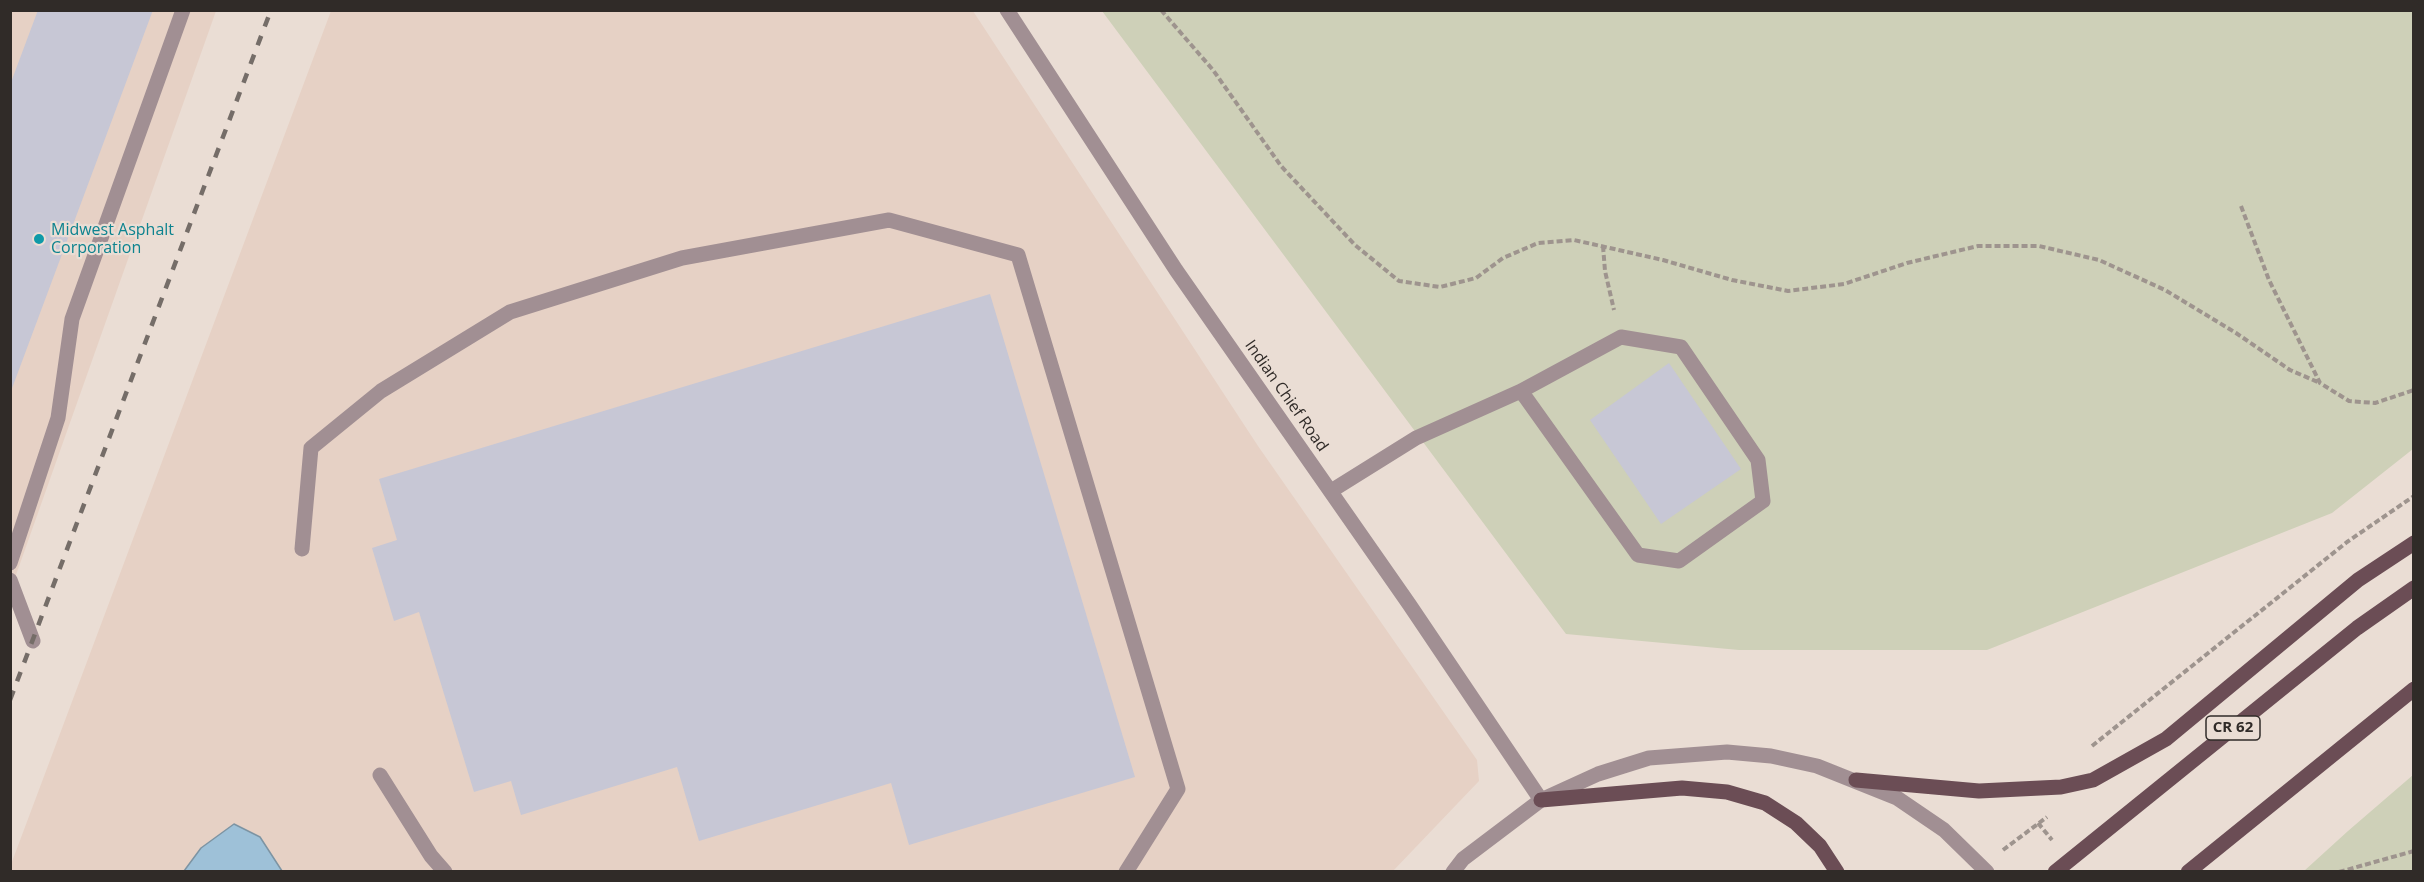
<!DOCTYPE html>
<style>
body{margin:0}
#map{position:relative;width:2424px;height:882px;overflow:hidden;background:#eaddd4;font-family:"Open Sans",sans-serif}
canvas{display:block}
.frame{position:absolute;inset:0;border:12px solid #302b28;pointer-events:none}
</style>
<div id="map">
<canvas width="2424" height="882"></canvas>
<div class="frame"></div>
</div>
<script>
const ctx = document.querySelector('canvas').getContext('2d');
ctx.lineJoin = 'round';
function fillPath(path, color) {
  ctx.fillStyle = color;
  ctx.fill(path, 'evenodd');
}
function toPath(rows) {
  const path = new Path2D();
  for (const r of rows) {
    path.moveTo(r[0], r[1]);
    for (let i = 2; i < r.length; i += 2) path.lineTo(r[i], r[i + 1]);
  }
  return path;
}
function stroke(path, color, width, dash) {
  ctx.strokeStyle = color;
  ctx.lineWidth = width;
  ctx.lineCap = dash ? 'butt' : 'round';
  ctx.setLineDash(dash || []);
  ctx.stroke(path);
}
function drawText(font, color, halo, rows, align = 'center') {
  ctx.font = font + ' "Open Sans",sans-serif';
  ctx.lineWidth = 4.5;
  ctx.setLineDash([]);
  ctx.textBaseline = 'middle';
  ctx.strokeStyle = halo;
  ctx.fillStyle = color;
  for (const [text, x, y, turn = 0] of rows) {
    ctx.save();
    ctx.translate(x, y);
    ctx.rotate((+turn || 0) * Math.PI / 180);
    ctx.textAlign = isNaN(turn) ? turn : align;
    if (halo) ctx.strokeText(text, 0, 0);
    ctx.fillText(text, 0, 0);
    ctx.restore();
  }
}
fillPath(toPath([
 [11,11,216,11,11,589],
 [331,11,973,11,1258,446,1477,760,1479,781,1393,871,11,872,10,867]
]), '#e6d1c5');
fillPath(toPath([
 [1102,11,2413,11,2413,449,2332,513,1987,650,1739,650,1566,634],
 [2413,775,2413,871,2304,871,2348,831]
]), '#ced0b8');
const water = toPath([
 [234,824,260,837,282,871,184,871,201,848,234,824]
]);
fillPath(water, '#9ec1d8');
stroke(water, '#7d94a3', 1.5);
fillPath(toPath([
 [38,10,153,10,11,391,10,85],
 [990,294,1135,777,909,845,891,783,699,841,677,767,521,815,511,781,474,792,419,612,394,621,372,548,397,540,379,479],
 [1669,363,1741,469,1661,524,1590,420]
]), '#c7c7d5');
stroke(toPath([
 [1161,10,1213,70,1281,166,1355,245,1399,281,1440,287,1476,278,1503,258,1538,243,1574,240,1663,260,1732,280,1788,291,1844,284,1907,263,1978,246,2039,246,2099,260,2165,290,2236,333,2290,370,2320,383],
 [2241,206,2269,280,2320,383,2349,401,2375,403,2414,390],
 [1603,246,1605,271,1614,310],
 [2092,746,2347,542,2414,496],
 [2038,823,2052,840],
 [2003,850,2047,817],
 [2339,872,2414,851]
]), '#9e948e', 4, [6, 3]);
stroke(toPath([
 [1331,491,1416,438,1521,391,1621,337,1681,347,1758,460,1763,501,1679,561,1638,555,1521,391],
 [302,549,311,448,381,391,510,312,682,258,889,220,1018,255,1178,789,1126,872],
 [10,563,58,418,72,319,183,10],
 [10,580,33,641],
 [380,775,431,856,445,872]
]), '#a18f93', 15);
stroke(toPath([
 [1007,10,1176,270,1409,604,1541,800],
 [1453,872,1463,859,1541,800,1598,774,1649,758,1727,752,1771,756,1817,766,1897,798,1944,830,1987,872]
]), '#a18f93', 15);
stroke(toPath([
 [1856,780,1979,791,2061,787,2093,780,2166,739,2358,580,2414,543],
 [1541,800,1682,788,1727,792,1765,803,1796,823,1820,846,1837,872],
 [2055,872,2357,628,2414,588],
 [2188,872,2414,689]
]), '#6b4d55', 15);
stroke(toPath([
 [10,700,271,10]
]), '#756d68', 4.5, [10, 10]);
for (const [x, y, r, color] of [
 [39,239,6,"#0f9aa8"]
]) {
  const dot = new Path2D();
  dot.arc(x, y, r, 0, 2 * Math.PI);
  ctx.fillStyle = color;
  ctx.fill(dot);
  stroke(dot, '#eaddd4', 2);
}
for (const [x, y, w] of [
 [2233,728,54]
]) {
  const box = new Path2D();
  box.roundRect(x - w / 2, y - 12, w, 24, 4.5);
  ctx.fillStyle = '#eaddd4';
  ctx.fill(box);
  stroke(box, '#302b28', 1.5);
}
drawText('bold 15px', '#302b28', null, [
 ["CR 62",2233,728]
]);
drawText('16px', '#0d838f', '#eaddd4', [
 ["Midwest Asphalt",51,230],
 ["Corporation",51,248]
], 'left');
drawText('16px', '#302b28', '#eaddd4', [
 ["Indian Chief Road",1286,396,55]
]);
</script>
